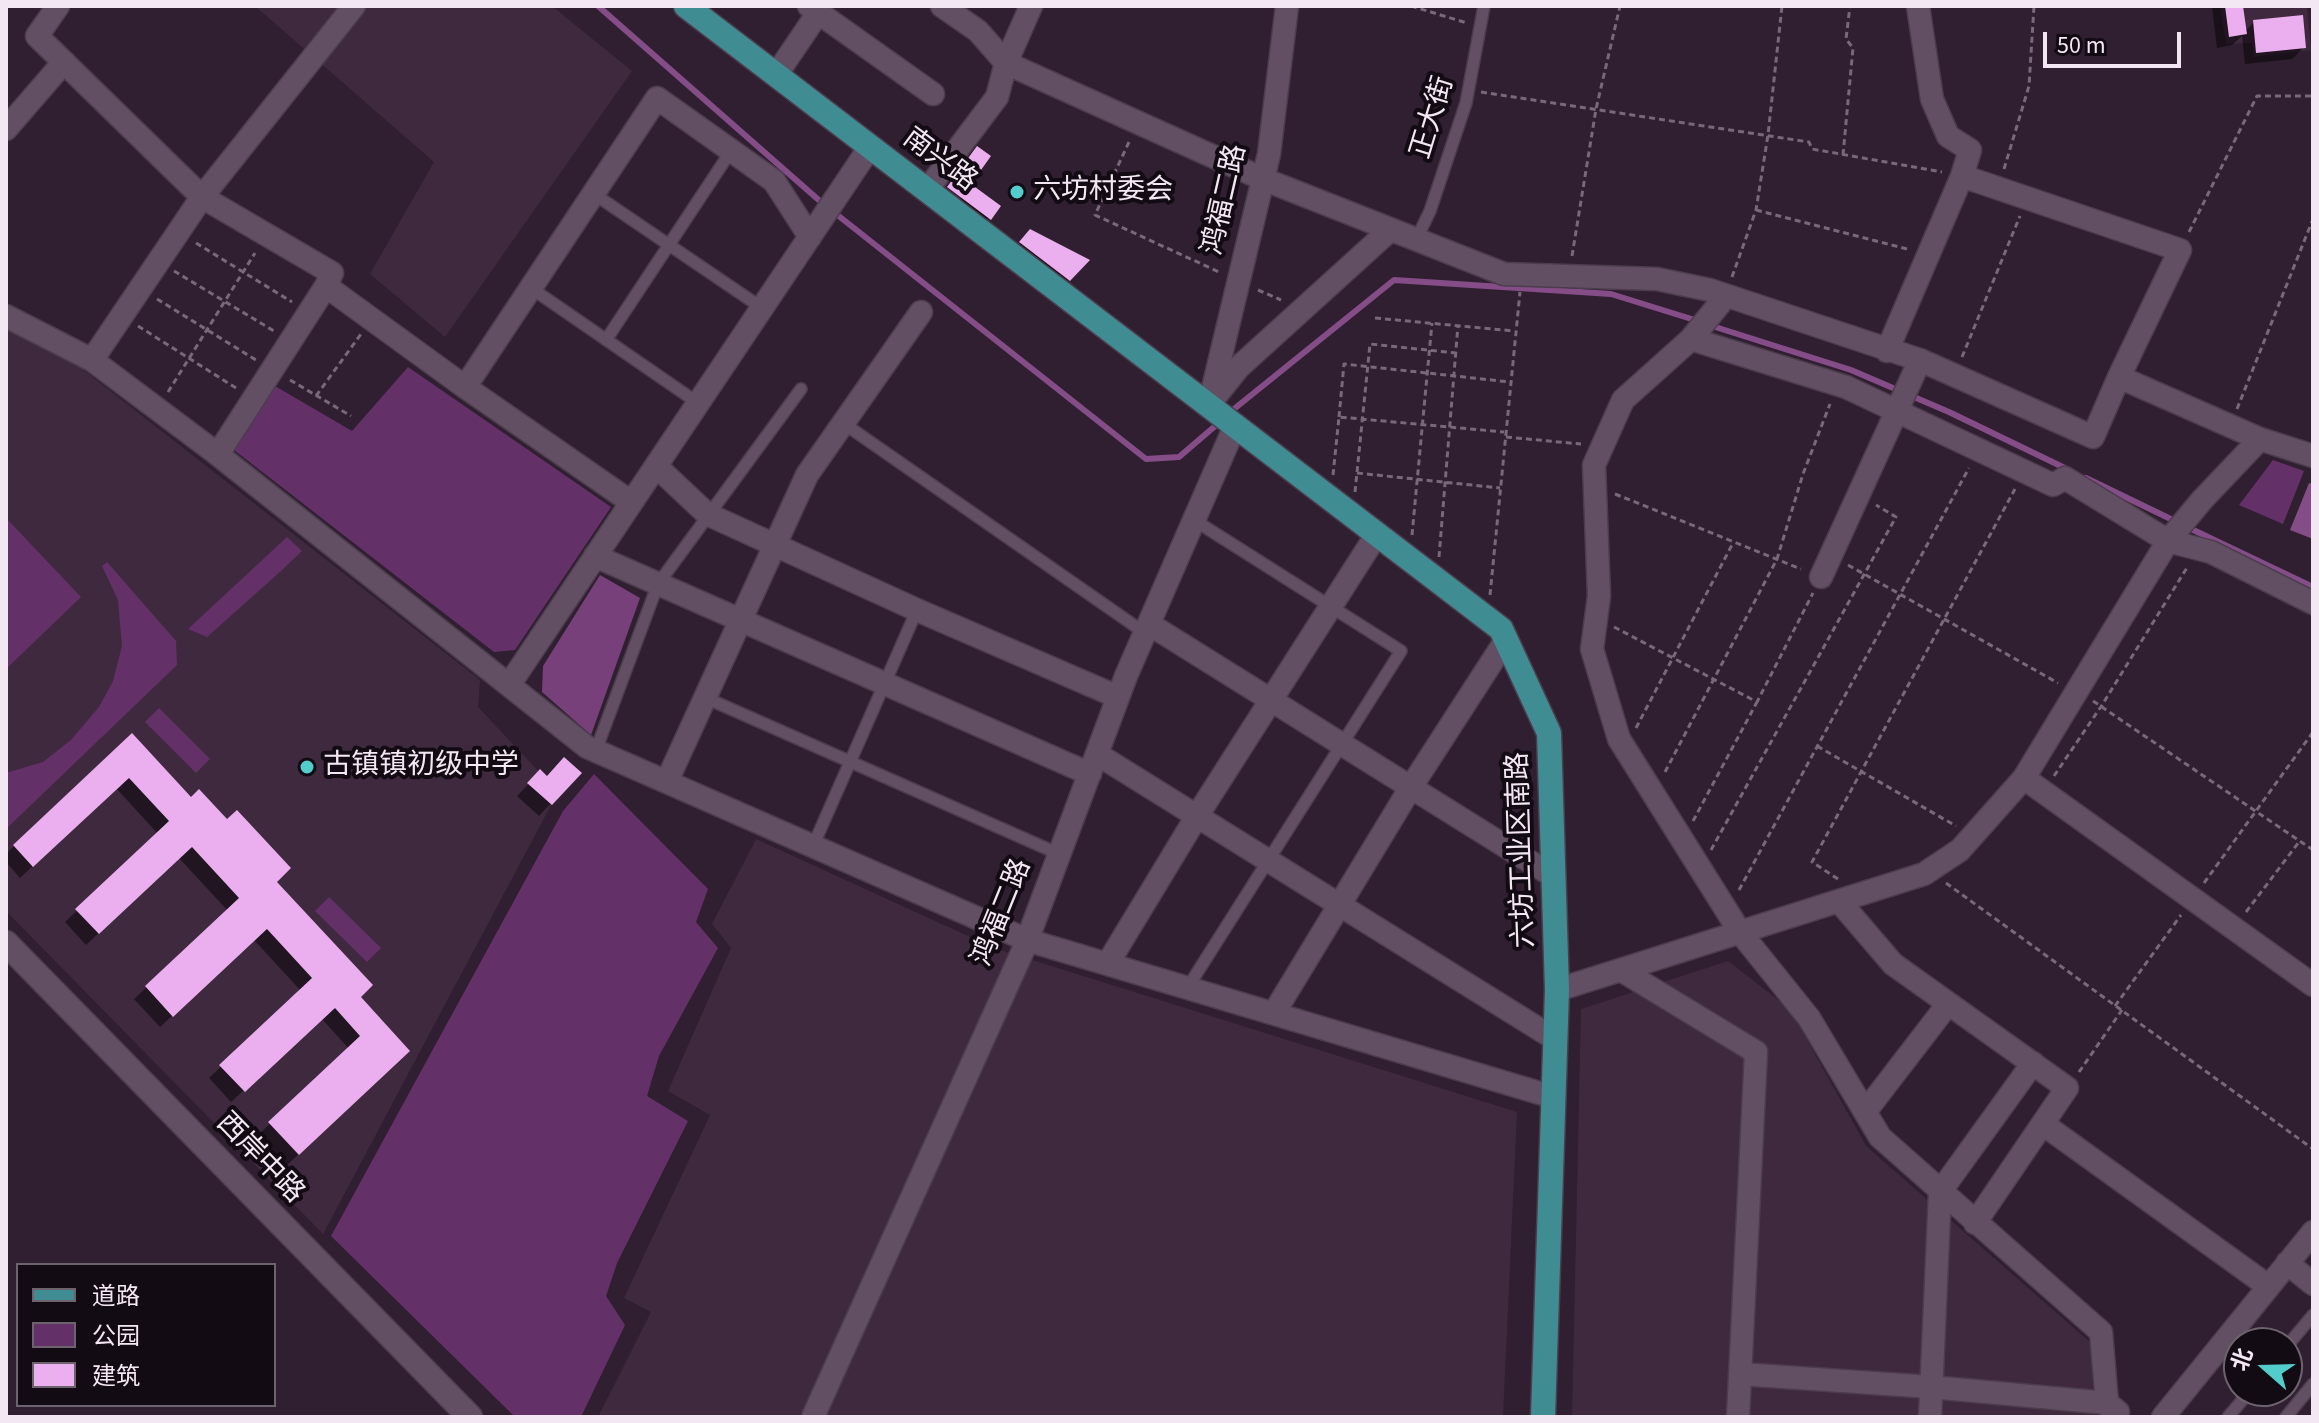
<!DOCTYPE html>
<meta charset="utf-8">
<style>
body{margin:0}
#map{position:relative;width:2319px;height:1423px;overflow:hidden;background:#301e31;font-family:"Source Sans 3","Noto Sans SC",sans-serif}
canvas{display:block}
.frame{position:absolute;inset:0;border:8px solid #f3e7f3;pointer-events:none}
.legend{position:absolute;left:16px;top:1263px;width:260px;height:144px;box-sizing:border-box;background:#130b13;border:2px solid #6d636d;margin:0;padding:10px 14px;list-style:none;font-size:24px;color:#f3e7f3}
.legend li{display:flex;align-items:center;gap:16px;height:40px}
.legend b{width:40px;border:2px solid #6d636d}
.north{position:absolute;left:2223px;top:1327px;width:80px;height:80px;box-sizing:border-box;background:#130b13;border:2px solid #6d636d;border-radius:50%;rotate:290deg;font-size:22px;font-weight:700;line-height:32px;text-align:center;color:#f3e7f3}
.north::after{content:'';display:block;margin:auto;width:28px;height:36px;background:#53cdcb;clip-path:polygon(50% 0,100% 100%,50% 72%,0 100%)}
.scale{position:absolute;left:2043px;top:32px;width:138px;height:36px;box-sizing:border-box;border:4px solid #f3e7f3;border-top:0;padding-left:10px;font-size:24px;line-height:28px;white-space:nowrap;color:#f3e7f3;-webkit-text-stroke:6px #130b13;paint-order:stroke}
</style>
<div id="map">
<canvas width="2319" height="1423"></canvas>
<div class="frame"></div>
<ul class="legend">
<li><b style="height:10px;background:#408c93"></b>道路</li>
<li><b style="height:22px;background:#643068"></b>公园</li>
<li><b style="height:22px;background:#ebaeee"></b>建筑</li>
</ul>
<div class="north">北</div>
<div class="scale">50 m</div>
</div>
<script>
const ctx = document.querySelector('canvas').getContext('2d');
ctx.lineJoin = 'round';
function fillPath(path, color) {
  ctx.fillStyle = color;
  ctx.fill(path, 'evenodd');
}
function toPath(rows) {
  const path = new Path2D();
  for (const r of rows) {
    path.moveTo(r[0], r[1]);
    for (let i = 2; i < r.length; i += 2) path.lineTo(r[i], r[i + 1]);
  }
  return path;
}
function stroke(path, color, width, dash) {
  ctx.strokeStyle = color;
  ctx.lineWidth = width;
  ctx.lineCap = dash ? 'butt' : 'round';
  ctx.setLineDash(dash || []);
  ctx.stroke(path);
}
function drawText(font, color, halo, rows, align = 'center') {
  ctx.font = font + ' "Source Sans 3","Noto Sans SC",sans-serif';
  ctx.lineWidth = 8;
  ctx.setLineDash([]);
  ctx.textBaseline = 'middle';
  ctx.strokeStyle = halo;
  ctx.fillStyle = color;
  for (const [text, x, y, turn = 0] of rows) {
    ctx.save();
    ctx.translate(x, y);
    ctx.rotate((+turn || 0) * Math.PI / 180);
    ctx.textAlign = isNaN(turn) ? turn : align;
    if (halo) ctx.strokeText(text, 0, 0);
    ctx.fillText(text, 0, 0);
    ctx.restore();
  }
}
fillPath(toPath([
 [255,6,552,6,632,71,445,337,370,274,434,162],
 [2220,6,2307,6,2311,50,2254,57,2252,43,2226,44],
 [6,329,81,368,480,680,478,707,558,792,323,1234,6,911],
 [756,839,994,948,1517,1112,1503,1417,598,1417,651,1312,624,1298,710,1115,668,1091,731,948,712,924],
 [1728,961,1790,1009,1866,1146,2091,1343,2094,1414,2096,1417,1572,1417,1581,1009]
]), '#3f293f');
fillPath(toPath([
 [408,367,611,507,515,650,494,652,234,450,275,386,352,431],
 [2273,460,2304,471,2283,524,2239,505],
 [6,518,81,597,6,669],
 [287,537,302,551,282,570,207,637,188,629],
 [107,562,176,641,177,665,6,829,6,773,43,762,71,740,99,707,113,681,122,646,118,600,102,566],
 [159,708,210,759,196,773,145,722],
 [594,774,708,889,696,922,718,948,659,1056,647,1096,688,1121,617,1263,606,1296,625,1325,581,1417,515,1417,331,1236,563,811],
 [329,897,381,948,367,962,315,911]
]), '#643068');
fillPath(toPath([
 [600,575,640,598,591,735,542,692,543,666]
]), '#77407a');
fillPath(toPath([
 [2309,483,2313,484,2313,539,2290,530]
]), '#844d87');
fillPath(toPath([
 [2212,6,2241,6,2244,32,2254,22,2304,47,2292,59,2245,64,2242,36,2232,45,2217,48],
 [978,149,968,184,998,207,977,230,937,200,945,188,961,200,961,195,948,185],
 [1031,231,1086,260,1056,291,1009,255],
 [132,736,191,800,275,882,358,998,396,1063,286,1166,258,1135,349,1049,322,1019,231,1102,209,1078,301,991,254,940,160,1027,134,999,228,911,179,858,86,945,65,922,158,834,116,788,20,878,6,862,6,854,14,846],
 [540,772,546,778,579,773,539,816,517,796]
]), '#0007');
stroke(toPath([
 [598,6,821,202,1146,459,1179,457,1221,421],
 [1709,325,1851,370,1949,412,2069,470],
 [1229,413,1394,280,1611,294,1698,321],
 [2086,478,2177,522],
 [2187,527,2313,587]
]), '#844d87', 6);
fillPath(toPath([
 [2225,6,2243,6,2247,34,2229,37],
 [2303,15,2306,48,2256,53,2253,20],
 [977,146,991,156,971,184,1001,206,991,220,947,187],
 [1030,229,1090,260,1070,281,1019,242],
 [132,733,191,797,199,789,227,819,237,810,291,868,277,882,373,985,361,997,410,1051,299,1155,268,1122,360,1036,335,1008,245,1092,219,1065,312,978,267,929,173,1017,145,986,239,898,192,847,99,934,75,909,169,821,129,778,33,867,13,845],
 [564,757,582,773,552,805,527,783,540,769,547,776]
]), '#ebaeee');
const service = toPath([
 [594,194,762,308],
 [1416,240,1430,211,1466,103,1484,6],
 [531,288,698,403],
 [606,340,731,151],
 [843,423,1145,633],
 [706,698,1059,854],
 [596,750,658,584,801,389],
 [813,846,917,610],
 [1188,987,1401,651,1194,520],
 [2287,1346,2313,1315],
 [2228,1417,2250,1391],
 [2286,1417,2313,1384]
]);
const minor = toPath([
 [58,6,37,36,202,197,92,360],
 [354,6,202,197,332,273,326,286,465,387],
 [809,6,933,94],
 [942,6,978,31,1006,63,1263,179,1504,274,1657,279,1710,290,1920,360,2093,437,2119,377],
 [776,75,818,13],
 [6,129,64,62],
 [1962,176,2180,250,2119,377,2260,439],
 [927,190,997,97,1006,63,1031,6],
 [1726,296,1691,339,1623,400,1594,465,1599,596,1592,649,1619,739,1740,932,1809,1018,1880,1137,2101,1332,2107,1403,2115,1417],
 [6,316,92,360,212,450,587,747,1027,940,1553,1097],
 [1691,339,1846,387,2053,485,2065,478,2168,541,2211,552,2313,603],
 [1887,351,1962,176,1970,150,1948,136,1932,99,1918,6],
 [1215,397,1239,367,1390,230],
 [1209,405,1269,154,1287,6],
 [218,454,326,286],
 [656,466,707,514,917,610,1118,697],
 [631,502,465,387,657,98,774,181,810,237],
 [595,556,1090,774],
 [1821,577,1920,360],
 [1149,624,1553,876],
 [509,685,870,147],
 [1097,754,1555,1039],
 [2024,778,2313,985],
 [667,781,807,475,921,312],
 [1839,901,1893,964,2067,1088,1975,1223],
 [1108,963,1197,816,1377,534],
 [1621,970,1756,1052,1738,1417],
 [1557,990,1924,874,1960,850,2024,778,2168,541,2202,500,2260,439,2313,456],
 [1274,1013,1411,787,1506,640],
 [1865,1112,1948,1004],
 [2043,1124,2268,1286],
 [2287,1263,2313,1284],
 [1740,1374,1931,1387,2107,1403,2118,1412],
 [813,1417,1025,946,1126,676,1235,426],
 [1930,1417,1940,1192,2033,1063],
 [2163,1417,2313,1232]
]);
const tertiary = toPath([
 [6,943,470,1417]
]);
const primary = toPath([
 [686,6,1501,629,1549,733,1557,990,1543,1417]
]);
stroke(service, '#4c3d4d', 14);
stroke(minor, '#4c3d4d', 25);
stroke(tertiary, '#4c3d4d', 27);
stroke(primary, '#4c3d4d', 27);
stroke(toPath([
 [1411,6,1467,23],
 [1481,92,1809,142,1812,149,1942,172],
 [1129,142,1095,215,1219,272],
 [1843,155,1853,48,1846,39,1850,6],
 [2004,169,2029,86,2034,6],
 [1756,210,1907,249],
 [2189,232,2257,96,2313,96],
 [196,243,292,302],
 [1572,256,1596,109,1620,6],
 [174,271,274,331],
 [1732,277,1756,210,1768,135,1782,6],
 [1258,290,1281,300],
 [157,299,256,360],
 [1375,318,1514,331],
 [138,326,236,388],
 [1962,357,2020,216],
 [290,380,351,416],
 [168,392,255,253],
 [316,396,361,334],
 [2237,409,2313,219],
 [1339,417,1344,364,1510,382],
 [1506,437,1581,444],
 [1357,473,1500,488],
 [1333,475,1339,417,1504,432],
 [1355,492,1370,344,1456,353],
 [1615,494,1801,569],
 [1412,535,1432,323],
 [1439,557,1458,325],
 [1848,565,2058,683],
 [1490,595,1520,292],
 [1614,627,1757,702,1813,593],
 [2093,701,2313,850],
 [1636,728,1733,543],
 [1817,746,1956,826],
 [1665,772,1777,559,1803,474,1830,404],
 [2054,776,2102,705,2188,566],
 [1693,821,1757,702],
 [1711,850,1896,517,1876,505],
 [1838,879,1812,862,2015,489],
 [1946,883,2313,1149],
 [2204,883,2313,732],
 [1739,890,1969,468],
 [2246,912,2299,842],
 [2115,1006,2181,915],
 [2079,1072,2122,1010]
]), '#786879', 3, [6, 4]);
stroke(service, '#634f64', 11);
stroke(minor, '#634f64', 22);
stroke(tertiary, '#634f64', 24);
stroke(primary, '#408c93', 24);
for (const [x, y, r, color] of [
 [1017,192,8,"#53cdcb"],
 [307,767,8,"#53cdcb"]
]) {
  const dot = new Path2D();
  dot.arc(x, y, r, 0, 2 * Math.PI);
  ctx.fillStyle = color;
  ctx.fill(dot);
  stroke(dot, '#130b13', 3);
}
drawText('28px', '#f3e7f3', '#130b13', [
 ["正大街",1434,118,-73],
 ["南兴路",939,161,37],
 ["鸿福二路",1226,200,-77],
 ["六坊工业区南路",1523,850,-92],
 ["鸿福二路",1003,913,-68],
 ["西岸中路",259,1159,46]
]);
drawText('28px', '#f3e7f3', '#130b13', [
 ["六坊村委会",1033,192],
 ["古镇镇初级中学",323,767]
], 'left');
</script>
